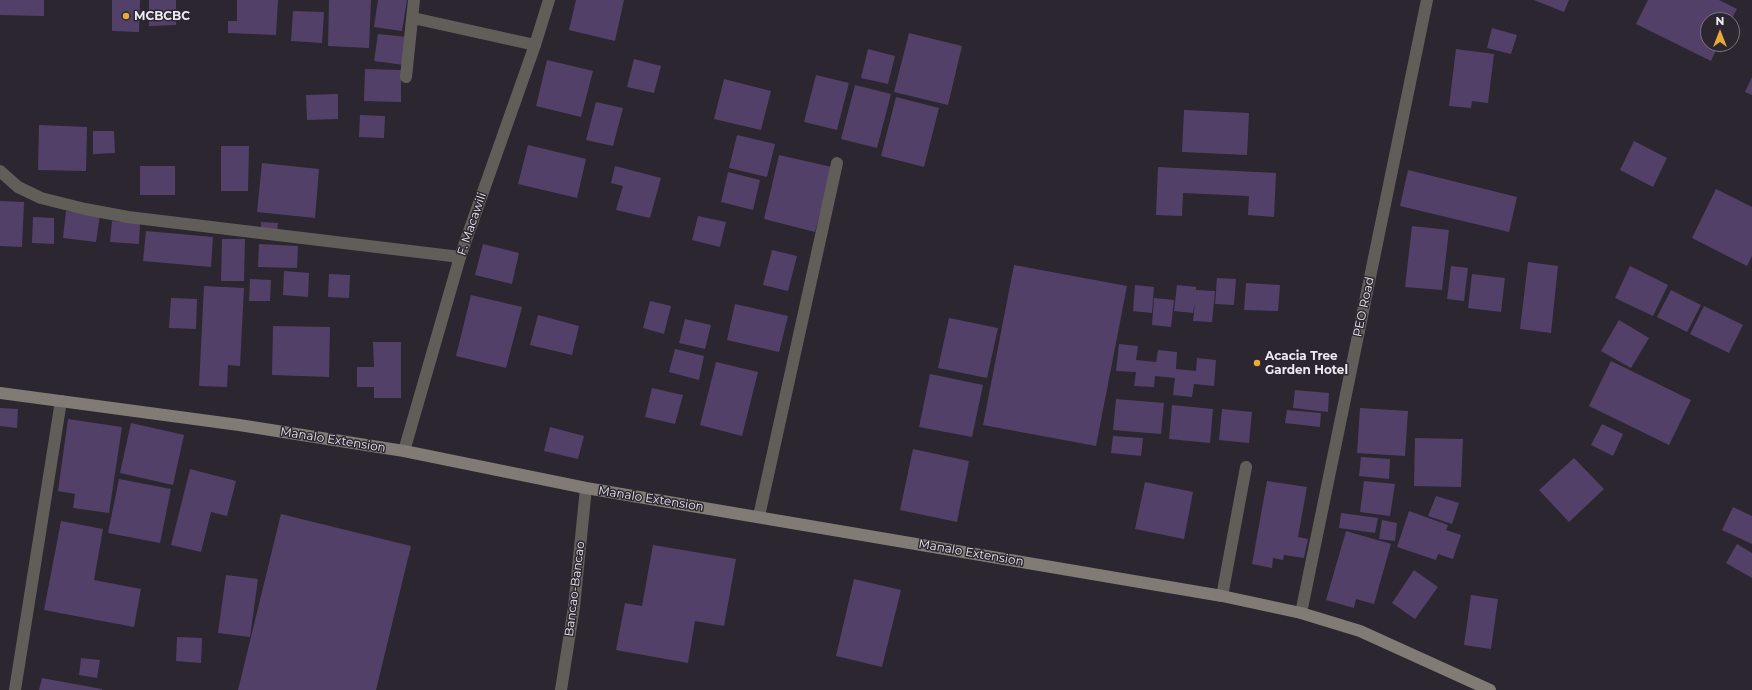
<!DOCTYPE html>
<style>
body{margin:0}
#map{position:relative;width:1752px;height:690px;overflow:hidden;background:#2b2630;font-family:Montserrat,sans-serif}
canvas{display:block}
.north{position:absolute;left:1700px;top:12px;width:40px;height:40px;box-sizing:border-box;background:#2b2630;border:1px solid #79747d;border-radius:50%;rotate:0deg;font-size:11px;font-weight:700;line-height:16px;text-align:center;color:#edeaf1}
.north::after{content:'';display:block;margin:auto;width:14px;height:18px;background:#e8ab37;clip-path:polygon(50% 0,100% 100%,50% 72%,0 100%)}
</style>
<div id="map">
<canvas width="1752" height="690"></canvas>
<div class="north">N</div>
</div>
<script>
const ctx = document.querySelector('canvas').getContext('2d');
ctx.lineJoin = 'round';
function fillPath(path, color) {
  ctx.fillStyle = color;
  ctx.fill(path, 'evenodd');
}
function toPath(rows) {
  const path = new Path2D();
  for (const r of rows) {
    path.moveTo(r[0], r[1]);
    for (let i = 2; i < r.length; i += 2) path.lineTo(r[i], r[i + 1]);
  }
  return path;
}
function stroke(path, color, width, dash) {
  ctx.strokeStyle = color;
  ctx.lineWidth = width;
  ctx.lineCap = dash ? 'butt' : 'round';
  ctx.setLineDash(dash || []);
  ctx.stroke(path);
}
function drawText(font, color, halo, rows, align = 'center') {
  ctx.font = font + ' Montserrat,sans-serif';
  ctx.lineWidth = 3;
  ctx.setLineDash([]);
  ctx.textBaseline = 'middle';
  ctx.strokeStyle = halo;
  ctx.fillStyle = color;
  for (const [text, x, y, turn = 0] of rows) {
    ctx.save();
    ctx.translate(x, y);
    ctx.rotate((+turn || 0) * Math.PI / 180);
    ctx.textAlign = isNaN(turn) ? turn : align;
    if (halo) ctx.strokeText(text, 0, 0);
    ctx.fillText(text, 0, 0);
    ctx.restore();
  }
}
fillPath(toPath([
 [0,0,44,0,44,16,0,15],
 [112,0,140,0,139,32,112,31],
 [149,0,176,0,176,25,149,26],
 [237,0,278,0,276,35,228,33,228,21,237,21],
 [329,0,371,0,369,48,328,46],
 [378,0,407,0,402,31,374,27],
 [576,0,624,0,615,41,569,30],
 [1534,0,1569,0,1564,12],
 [1648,0,1719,0,1737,9,1731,20,1708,20,1708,44,1719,44,1711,61,1636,24],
 [293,11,324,12,322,43,291,41],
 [1492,28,1517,35,1511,54,1487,48],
 [909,33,962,46,948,105,894,92],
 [378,34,407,37,404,65,374,61],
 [868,49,895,56,888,84,861,78],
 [1456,49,1494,54,1488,103,1472,101,1471,108,1449,106],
 [634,59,661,66,654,93,627,87],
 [547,60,593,71,581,117,536,106],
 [365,69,401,70,401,102,364,101],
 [816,75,849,83,837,130,804,122],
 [1752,77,1752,95,1745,92],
 [724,79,771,91,761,130,714,119],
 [855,85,891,94,877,148,841,139],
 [338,94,338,119,307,120,306,95],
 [896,97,939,108,924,167,881,156],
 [596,102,623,108,613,146,586,140],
 [1184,110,1249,113,1247,155,1182,152],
 [360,115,385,116,384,138,359,137],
 [39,125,87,127,86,171,38,170],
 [93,131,114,131,115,153,93,154],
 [737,135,775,144,767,177,729,168],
 [1634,141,1667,158,1653,187,1620,170],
 [528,145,586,159,577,198,518,184],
 [221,146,249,146,248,191,221,191],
 [779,155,832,167,815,232,764,219],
 [262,163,319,169,315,218,257,212],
 [140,166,175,166,175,195,140,195],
 [615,166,661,178,650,218,616,210,623,186,611,183],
 [1158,167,1276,173,1274,217,1248,215,1249,196,1183,193,1182,216,1156,215],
 [1408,170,1517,197,1509,232,1400,206],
 [728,172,760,180,753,210,721,202],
 [1716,189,1752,207,1752,256,1747,266,1692,238],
 [0,201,24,202,22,247,0,246],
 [66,211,100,215,96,242,63,238],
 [698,216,726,222,720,247,692,240],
 [33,217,54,218,54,244,32,243],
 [112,221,140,223,139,244,110,242],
 [261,222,278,223,277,231,261,231],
 [1412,226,1449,230,1442,290,1405,287],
 [146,231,213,237,211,267,143,261],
 [222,239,245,239,244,281,221,281],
 [259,244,298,246,297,268,258,267],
 [483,244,519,253,512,284,475,275],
 [772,250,797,256,788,291,763,285],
 [1528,262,1558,266,1551,333,1520,329],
 [1014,265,1127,286,1096,446,983,425],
 [1451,266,1468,268,1464,301,1447,299],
 [1630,266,1668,285,1653,316,1615,298],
 [284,271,309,273,308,297,283,295],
 [329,274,350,275,349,298,328,297],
 [1472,274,1505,278,1501,312,1468,308],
 [1217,278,1236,279,1234,305,1215,304],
 [250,279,271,280,270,301,249,301],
 [1246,283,1280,285,1278,311,1244,310],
 [1135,285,1154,287,1152,313,1133,311],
 [1177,285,1196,287,1196,290,1215,291,1212,322,1193,321,1195,303,1193,313,1174,311],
 [204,286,244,288,240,366,228,365,227,387,199,386],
 [1671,290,1701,305,1687,332,1657,317],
 [471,295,522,307,506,368,456,356],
 [171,298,197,299,196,329,169,328],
 [1154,298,1174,300,1171,327,1152,325],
 [650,301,671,306,664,334,643,328],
 [735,304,788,316,779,352,727,340],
 [1704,306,1743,325,1729,353,1690,334],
 [538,315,579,326,572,355,530,345],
 [949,318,998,328,987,378,938,368],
 [685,319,711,325,705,349,679,343],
 [1619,320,1649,338,1631,368,1601,351],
 [273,326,330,327,329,377,272,375],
 [373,342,401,342,401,398,374,398,374,387,357,387,357,367,374,367],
 [1119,344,1138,346,1136,360,1156,362,1158,350,1177,352,1176,369,1196,371,1197,358,1216,360,1214,386,1194,384,1192,397,1173,395,1175,378,1155,376,1154,387,1134,386,1136,372,1116,371],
 [675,349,704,356,699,380,669,372],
 [1611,361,1691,400,1669,445,1589,406],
 [716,362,758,372,742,436,700,425],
 [930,374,983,385,972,437,919,427],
 [652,388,683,395,675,424,645,417],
 [1295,390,1329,393,1328,412,1293,408],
 [1116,399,1164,403,1161,434,1113,430],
 [1172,405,1213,409,1210,443,1169,439],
 [0,408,18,409,17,428,0,426],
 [1360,408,1408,411,1405,456,1357,453],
 [1222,409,1252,412,1249,443,1219,440],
 [1287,410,1321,413,1320,427,1285,423],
 [68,419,122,427,109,513,73,508,75,494,58,491],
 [131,423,184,435,173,485,120,473],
 [1602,424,1623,434,1613,456,1591,445],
 [550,427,584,436,578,459,544,451],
 [1113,436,1143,438,1141,456,1111,453],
 [1415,438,1463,439,1461,487,1414,486],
 [913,449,969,461,957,522,900,510],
 [1361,457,1390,459,1389,479,1359,476],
 [1574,458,1604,489,1569,522,1539,490],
 [190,469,236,481,227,516,211,512,201,552,171,545],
 [119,479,171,489,160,543,108,533],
 [1267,481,1307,487,1298,537,1308,539,1304,558,1284,555,1283,560,1273,558,1272,568,1252,564],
 [1364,481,1395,484,1390,516,1360,512],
 [1145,482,1193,492,1184,539,1135,529],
 [1436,496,1459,503,1452,524,1428,516],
 [1733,507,1752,516,1752,544,1722,530],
 [1409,511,1448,525,1446,530,1461,535,1453,559,1438,554,1436,560,1397,547],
 [1341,513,1378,518,1375,533,1339,528],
 [281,514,411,546,376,690,238,690],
 [1382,520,1397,523,1395,541,1379,539],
 [61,521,103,529,94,580,141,589,134,627,44,610],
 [1346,531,1391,544,1374,604,1356,599,1354,608,1326,600],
 [1737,544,1752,553,1752,578,1726,563],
 [653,545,736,559,724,626,695,621,688,663,616,650,625,603,642,606],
 [1414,570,1438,587,1415,619,1392,603],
 [226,575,258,579,250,637,218,633],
 [854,579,901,590,882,667,836,656],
 [1471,595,1498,599,1491,649,1464,645],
 [177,637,202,638,201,663,176,661],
 [81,658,100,660,97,678,79,675],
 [42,678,102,689,102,690,39,690]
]), '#534068');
stroke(toPath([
 [413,18,535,45],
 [406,77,414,0],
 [0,171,18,187,41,198,85,209,128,217,460,257],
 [759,516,837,163],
 [1222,596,1246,467]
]), '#615e59', 12);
stroke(toPath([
 [404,451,460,257,535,45,549,0],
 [1301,613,1427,0],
 [15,690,61,401],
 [561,690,574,607,586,488]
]), '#615e59', 12);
stroke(toPath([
 [0,393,239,425,404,451,586,488,1222,596,1301,613,1360,631,1490,690]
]), '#807b74', 12);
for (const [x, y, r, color] of [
 [126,16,4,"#e8ab37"],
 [1257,363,4,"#e8ab37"]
]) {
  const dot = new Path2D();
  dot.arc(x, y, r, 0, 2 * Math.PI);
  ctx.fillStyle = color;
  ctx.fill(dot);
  stroke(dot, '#2b2630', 1.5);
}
drawText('bold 12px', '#edeaf1', '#2b2630', [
 ["MCBCBC",134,16],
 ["Acacia Tree",1265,356],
 ["Garden Hotel",1265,370]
], 'left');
drawText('12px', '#edeaf1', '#2b2630', [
 ["F. Macawili",472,224,-71],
 ["PEO Road",1364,307,-78],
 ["Manalo Extension",333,440,9],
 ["Manalo Extension",651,499,9],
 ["Manalo Extension",971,553,10],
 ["Bancao-Bancao",575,589,-83]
]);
</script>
